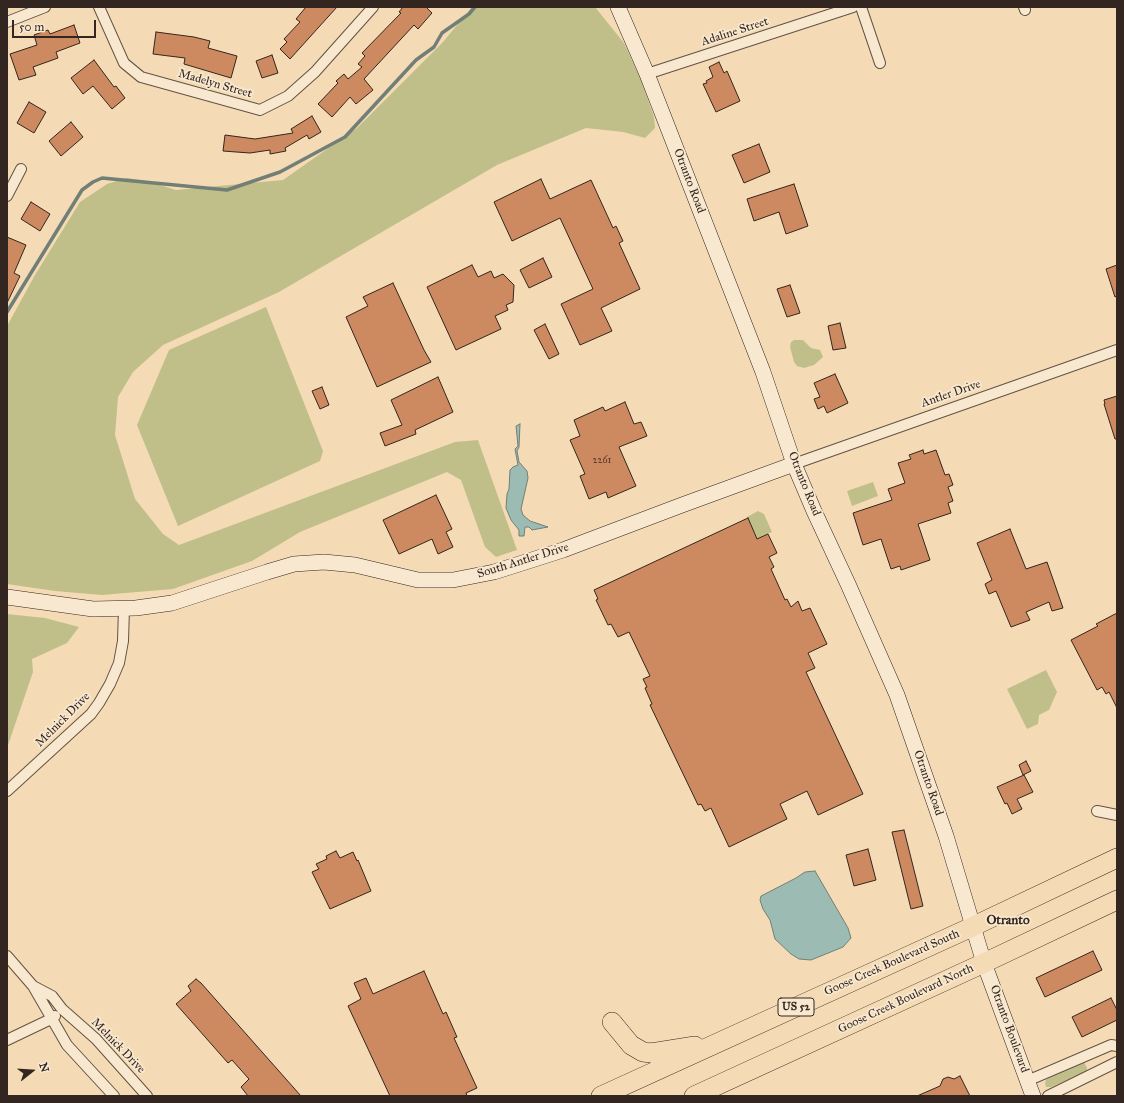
<!DOCTYPE html>
<style>
body{margin:0}
#map{position:relative;width:1124px;height:1103px;overflow:hidden;background:#f4dbb5;font-family:"IM FELL Great Primer",serif}
canvas{display:block}
.frame{position:absolute;inset:0;border:8px solid #33251f;pointer-events:none}
.north{position:absolute;left:12px;top:1051px;width:40px;height:40px;-webkit-text-stroke:3px #f8e8cf;paint-order:stroke;rotate:73deg;font-size:11px;font-weight:700;line-height:16px;text-align:center;color:#33251f}
.north::after{content:'';display:block;margin:auto;width:14px;height:18px;background:#33251f;clip-path:polygon(50% 0,100% 100%,50% 72%,0 100%)}
.scale{position:absolute;left:12px;top:20px;width:84px;height:18px;box-sizing:border-box;border:2px solid #33251f;border-top:0;padding-left:5px;font-size:12px;line-height:14px;white-space:nowrap;color:#33251f;-webkit-text-stroke:3px #f8e8cf;paint-order:stroke}
</style>
<div id="map">
<canvas width="1124" height="1103"></canvas>
<div class="frame"></div>
<div class="north">N</div>
<div class="scale">50 m</div>
</div>
<script>
const ctx = document.querySelector('canvas').getContext('2d');
ctx.lineJoin = 'round';
function fillPath(path, color) {
  ctx.fillStyle = color;
  ctx.fill(path, 'evenodd');
}
function toPath(rows) {
  const path = new Path2D();
  for (const r of rows) {
    path.moveTo(r[0], r[1]);
    for (let i = 2; i < r.length; i += 2) path.lineTo(r[i], r[i + 1]);
  }
  return path;
}
function stroke(path, color, width, dash) {
  ctx.strokeStyle = color;
  ctx.lineWidth = width;
  ctx.lineCap = dash ? 'butt' : 'round';
  ctx.setLineDash(dash || []);
  ctx.stroke(path);
}
function drawText(font, color, halo, rows, align = 'center') {
  ctx.font = font + ' "IM FELL Great Primer",serif';
  ctx.lineWidth = 3.5;
  ctx.setLineDash([]);
  ctx.textBaseline = 'middle';
  ctx.strokeStyle = halo;
  ctx.fillStyle = color;
  for (const [text, x, y, turn = 0] of rows) {
    ctx.save();
    ctx.translate(x, y);
    ctx.rotate((+turn || 0) * Math.PI / 180);
    ctx.textAlign = isNaN(turn) ? turn : align;
    if (halo) ctx.strokeText(text, 0, 0);
    ctx.fillText(text, 0, 0);
    ctx.restore();
  }
}
fillPath(toPath([
 [472,7,595,7,624,43,641,80,654,117,655,128,645,138,623,132,586,128,497,165,279,292,163,345,133,372,118,397,115,435,135,499,163,534,179,545,455,442,478,440,517,550,496,557,485,547,461,480,447,472,300,532,252,561,173,589,102,595,55,591,7,584,7,326,35,275,80,202,107,184,127,178,147,181,176,190,283,180,357,128,443,42],
 [266,307,323,451,320,461,178,526,137,425,169,350],
 [794,340,803,340,811,348,820,350,823,357,814,365,804,368,797,366,794,362,790,347,791,342],
 [873,482,878,496,852,506,847,491],
 [758,511,764,514,772,532,757,539,747,517],
 [7,614,45,618,79,627,67,643,32,659,33,672,7,748],
 [1046,670,1057,692,1049,710,1039,715,1038,724,1027,729,1007,689],
 [1084,1062,1087,1068,1087,1071,1051,1087,1046,1087,1045,1082,1047,1079]
]), '#c0bf8a');
const water = toPath([
 [520,424,519,447,517,451,519,462,527,471,528,478,521,509,523,515,530,521,548,527,532,530,529,527,525,527,524,536,519,536,519,530,511,520,506,508,507,494,509,489,510,470,513,467,518,465,515,449,518,446,516,426,520,424],
 [815,871,848,928,851,938,843,947,811,960,799,959,791,954,775,939,770,920,763,909,760,900,761,896,765,894,796,878,805,872,815,871]
]);
fillPath(water, '#9cbbb2');
stroke(water, '#727f77', 1);
stroke(toPath([
 [7,312,82,190,93,182,102,178,227,190,280,172,345,137,416,60,434,47,442,33,469,14,475,7]
]), '#727f77', 3.5);
const building = toPath([
 [306,7,337,7,290,59,280,49,287,42,284,39,300,22,296,19,306,7],
 [403,7,426,7,432,13,418,29,414,25,364,79,373,90,356,104,350,97,332,117,318,104,338,83,336,81,344,74,348,79,362,67,358,64,365,56,362,53,401,13,399,12,403,7],
 [74,25,80,43,56,52,58,58,33,67,36,75,19,80,10,54,37,45,34,35,48,30,50,34,74,25],
 [156,32,194,37,210,41,208,48,237,56,231,78,184,64,185,58,153,54,156,32],
 [272,55,278,73,262,78,256,61,272,55],
 [94,60,114,87,116,86,125,98,112,109,93,86,83,94,71,78,94,60],
 [719,62,724,73,727,71,740,101,716,112,703,84,707,83,706,81,713,77,709,67,719,62],
 [29,102,46,112,34,133,17,123,29,102],
 [312,116,321,132,309,139,307,135,285,148,286,151,270,154,270,150,250,153,223,151,225,135,255,139,293,133,291,129,312,116],
 [71,122,83,137,61,156,49,141,71,122],
 [759,144,770,172,744,183,732,155,759,144],
 [541,179,550,199,591,180,613,228,616,226,623,241,619,243,640,289,601,308,612,331,580,345,561,304,593,289,560,218,512,241,494,202,541,179],
 [794,184,808,226,786,234,779,212,754,221,747,199,794,184],
 [31,202,50,214,40,231,21,219,31,202],
 [7,237,26,245,14,273,20,276,7,303,7,237],
 [543,258,552,277,529,288,520,270,543,258],
 [472,265,478,277,491,271,494,278,503,274,514,285,513,302,506,305,508,310,495,316,501,329,456,350,427,287,472,265],
 [1117,265,1117,296,1115,297,1106,269,1117,265],
 [393,283,424,350,431,362,377,387,346,317,368,306,363,297,393,283],
 [790,285,800,313,787,317,777,289,790,285],
 [840,323,846,348,833,350,828,326,840,323],
 [545,324,559,354,549,359,534,330,545,324],
 [835,374,848,403,827,413,824,406,818,409,814,399,820,397,814,383,835,374],
 [438,377,453,412,415,430,416,434,385,446,380,433,402,425,391,400,438,377],
 [322,387,329,405,320,409,312,391,322,387],
 [1117,396,1117,439,1115,439,1104,404,1105,404,1104,400,1117,396],
 [625,402,634,424,641,422,647,436,619,447,636,486,608,498,606,492,589,499,580,476,585,474,570,440,580,436,574,420,603,407,605,411,625,402],
 [923,450,924,454,936,450,945,475,949,474,953,485,948,487,953,501,948,503,951,513,918,524,930,560,901,570,900,566,891,569,881,539,863,545,853,513,892,500,888,489,905,483,898,463,911,459,909,455,923,450],
 [436,495,452,529,446,532,453,547,438,554,432,539,399,554,383,520,436,495],
 [748,518,757,539,768,534,777,553,769,557,774,567,771,569,785,600,787,599,791,607,798,601,802,611,810,608,827,644,808,653,815,668,806,672,863,794,818,815,807,791,780,804,787,819,729,847,711,808,705,811,701,804,698,805,650,705,652,704,645,688,647,687,643,679,650,676,629,632,618,637,611,624,608,625,596,600,598,599,594,590,748,518],
 [1010,529,1026,569,1047,562,1063,608,1052,611,1049,602,1026,612,1030,620,1011,627,996,591,989,594,985,584,992,580,977,543,1010,529],
 [1117,613,1117,708,1109,692,1106,694,1102,687,1097,690,1071,640,1098,626,1096,624,1117,613],
 [1026,761,1031,771,1023,775,1019,765,1026,761],
 [1024,775,1033,792,1017,799,1022,809,1012,814,1007,803,1005,804,997,787,1024,775],
 [904,830,923,906,911,909,892,832,904,830],
 [868,849,876,880,854,886,846,855,868,849],
 [336,851,340,858,353,852,357,861,358,860,371,891,330,909,312,872,319,869,316,864,327,859,326,856,336,851],
 [1093,951,1102,970,1045,997,1036,978,1093,951],
 [424,971,443,1014,446,1012,457,1037,454,1038,477,1088,466,1093,467,1096,390,1096,348,1006,361,999,354,983,366,978,373,994,424,971],
 [196,979,201,983,301,1096,248,1096,241,1087,249,1079,232,1060,228,1063,176,1004,191,991,188,986,196,979],
 [1111,998,1117,1010,1117,1020,1082,1037,1072,1017,1111,998],
 [960,1076,970,1096,917,1096,940,1086,943,1079,948,1077,954,1079,960,1076]
]);
fillPath(building, '#cd8a60');
stroke(building, '#33251f', 1);
const street = toPath([
 [99,7,124,63,141,77,260,110,288,96,315,72,373,7],
 [861,7,880,63],
 [1024,7,1025,10],
 [7,22,45,7],
 [647,74,853,7],
 [7,196,21,169],
 [794,464,1117,350],
 [7,791,91,714,99,703,110,684,119,663,123,641,124,608],
 [1097,811,1117,815],
 [7,956,33,986,67,1045,114,1096],
 [33,986,52,996,62,1009,96,1039,147,1096],
 [7,1040,51,1019,55,1016],
 [1027,1081,1111,1045,1117,1046],
 [1048,1096,1117,1062]
]);
const secondary = toPath([
 [618,7,647,74,763,372,794,464,814,511,848,584,897,695,946,836,984,963,1033,1096],
 [7,597,93,609,136,608,172,603,267,572,294,564,324,562,355,565,418,580,453,580,494,572,563,550,682,505,794,464]
]);
const highway = toPath([
 [612,1022,631,1045,643,1052,651,1053,695,1046],
 [601,1096,974,926,1117,858],
 [694,1096,984,963,1117,900]
]);
stroke(street, '#635244', 12);
stroke(secondary, '#33251f', 16);
stroke(highway, '#33251f', 20);
stroke(street, '#f8e8cf', 10);
stroke(secondary, '#f8e8cf', 15);
stroke(highway, '#f4dbb5', 19);
drawText('10px', '#5a3e2f', null, [
 ["2261",602,461]
]);
for (const [x, y, w] of [
 [796,1007,36]
]) {
  const box = new Path2D();
  box.roundRect(x - w / 2, y - 9, w, 18, 3);
  ctx.fillStyle = '#f8e8cf';
  ctx.fill(box);
  stroke(box, '#33251f', 1);
}
drawText('bold 11px', '#33251f', null, [
 ["US 52",796,1007]
]);
drawText('12px', '#33251f', '#f8e8cf', [
 ["Adaline Street",735,32,-18],
 ["Madelyn Street",215,84,16],
 ["Otranto Road",689,181,69],
 ["Antler Drive",951,394,-19],
 ["Otranto Road",804,484,68],
 ["South Antler Drive",523,561,-17],
 ["Melnick Drive",63,720,-45],
 ["Otranto Road",928,783,71],
 ["Goose Creek Boulevard South",892,963,-24],
 ["Goose Creek Boulevard North",906,999,-25],
 ["Otranto Boulevard",1009,1029,70],
 ["Melnick Drive",118,1046,46]
]);
drawText('bold 13px', '#33251f', '#f8e8cf', [
 ["Otranto",1008,921]
]);
</script>
